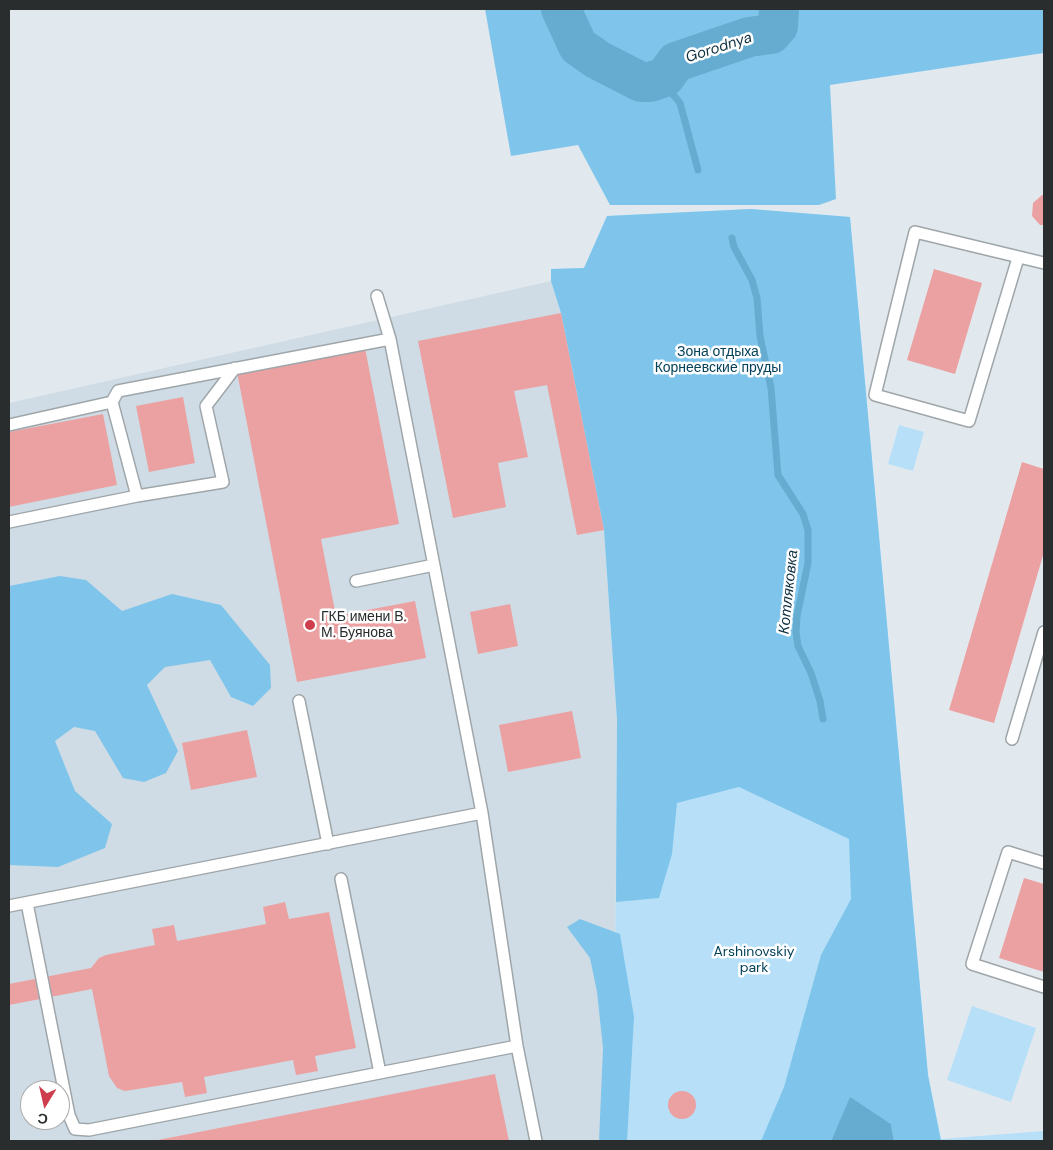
<!DOCTYPE html>
<meta charset="utf-8">
<style>
body{margin:0}
#map{position:relative;width:1053px;height:1150px;overflow:hidden;background:#e2e9ee;font-family:"DM Sans",sans-serif}
canvas{display:block}
.frame{position:absolute;inset:0;border:10px solid #2a2d2e;pointer-events:none}
.north{position:absolute;left:20px;top:1080px;width:50px;height:50px;box-sizing:border-box;background:#fff;border:1px solid #aaabab;border-radius:50%;rotate:189deg;font-size:14px;font-weight:700;line-height:20px;text-align:center;color:#2a2d2e}
.north::after{content:'';display:block;margin:auto;width:18px;height:22px;background:#ce3e4d;clip-path:polygon(50% 0,100% 100%,50% 72%,0 100%)}
</style>
<div id="map">
<canvas width="1053" height="1150"></canvas>
<div class="frame"></div>
<div class="north">С</div>
</div>
<script>
const ctx = document.querySelector('canvas').getContext('2d');
ctx.lineJoin = 'round';
function fillPath(path, color) {
  ctx.fillStyle = color;
  ctx.fill(path, 'evenodd');
}
function toPath(rows) {
  const path = new Path2D();
  for (const r of rows) {
    if (r.length === 3) {
      path.moveTo(r[0] + r[2], r[1]);
      path.arc(r[0], r[1], r[2], 0, 2 * Math.PI);
      continue;
    }
    path.moveTo(r[0], r[1]);
    for (let i = 2; i < r.length; i += 2) path.lineTo(r[i], r[i + 1]);
  }
  return path;
}
function stroke(path, color, width, dash) {
  ctx.strokeStyle = color;
  ctx.lineWidth = width;
  ctx.lineCap = dash ? 'butt' : 'round';
  ctx.setLineDash(dash || []);
  ctx.stroke(path);
}
function drawText(font, color, halo, rows, align = 'center') {
  ctx.font = font + ' "DM Sans",sans-serif';
  ctx.lineWidth = 5;
  ctx.setLineDash([]);
  ctx.textBaseline = 'middle';
  ctx.strokeStyle = halo;
  ctx.fillStyle = color;
  for (const [text, x, y, turn = 0] of rows) {
    ctx.save();
    ctx.translate(x, y);
    ctx.rotate((+turn || 0) * Math.PI / 180);
    ctx.textAlign = isNaN(turn) ? turn : align;
    if (halo) ctx.strokeText(text, 0, 0);
    ctx.fillText(text, 0, 0);
    ctx.restore();
  }
}
fillPath(toPath([
 [551,281,561,313,604,530,617,719,614,1141,9,1141,9,403],
 [30,1090,60,1090,60,1120,30,1120]
]), '#cfdce5');
fillPath(toPath([
 [751,209,850,217,928,1075,941,1139,1044,1131,1044,1141,614,1141,617,719,604,530,561,313,551,281,551,269,584,268,607,216],
 [899,425,924,432,913,471,888,464],
 [972,1006,1036,1028,1011,1102,947,1080]
]), '#b7e0f8');
fillPath(toPath([
 [485,9,1044,9,1044,53,830,85,836,199,819,205,610,205,578,145,511,156],
 [751,209,850,217,928,1075,941,1141,894,1141,891,1124,850,1098,831,1141,761,1141,784,1087,821,955,851,899,849,839,739,787,677,803,672,854,659,898,616,902,617,719,604,530,561,313,551,281,551,269,584,268,607,216],
 [60,576,86,580,122,611,172,594,221,605,270,665,271,688,253,706,231,697,210,660,165,667,147,685,178,751,166,773,144,782,123,778,95,731,74,727,55,741,75,791,112,824,105,848,58,867,9,865,9,586],
 [580,919,620,934,634,1017,627,1141,599,1141,603,1048,597,992,590,958,567,927]
]), '#7fc5eb');
fillPath(toPath([
 [850,1097,891,1124,894,1141,831,1141]
]), '#66acd1');
stroke(toPath([
 [665,77,666,86,680,103,698,170],
 [732,238,734,247,752,280,757,298,760,336,771,388,778,475,803,514,808,530,808,563,797,616,796,632,798,646,811,673,820,701,823,719]
]), '#66acd1', 7);
stroke(toPath([
 [561,9,578,46,598,60,641,82,650,82,665,77,676,62,749,37,771,34,778,26,779,9]
]), '#66acd1', 40);
fillPath(toPath([
 [1042,195,1044,195,1044,225,1040,225,1032,216,1033,203],
 [934,269,982,283,955,374,907,360],
 [561,313,604,530,577,535,547,385,514,391,528,457,498,463,506,507,453,518,418,341],
 [365,348,399,524,321,539,336,616,415,601,426,658,297,682,237,372],
 [183,397,195,463,149,472,136,406],
 [103,414,117,485,9,507,9,432],
 [1022,462,1044,469,1044,552,994,723,949,710],
 [510,604,518,646,478,654,470,612],
 [572,711,581,758,508,772,499,725],
 [247,730,257,777,191,790,182,743],
 [1024,878,1044,884,1044,972,999,958],
 [285,902,289,919,329,912,356,1048,315,1056,318,1071,296,1075,293,1060,204,1077,207,1093,185,1097,182,1082,125,1091,117,1088,109,1076,92,989,9,1005,9,984,91,968,99,958,106,955,155,945,152,929,174,925,177,941,266,924,263,907],
 [495,1074,509,1141,158,1141,158,1140],
 [682,1105,14]
]), '#eba1a1');
const service = toPath([
 [1018,258,969,421,875,395,915,232,1044,263],
 [377,296,390,339,482,813,517,1046,536,1141],
 [9,425,112,402,118,391,390,339],
 [137,496,223,482,206,406,235,368],
 [9,522,137,496,112,402],
 [356,581,434,565],
 [299,701,328,844],
 [1012,739,1044,632],
 [1044,863,1008,852,972,964,1044,987],
 [341,879,380,1073],
 [27,903,69,1115,75,1129,89,1130,517,1046],
 [9,906,482,813]
]);
stroke(service, '#9fa6aa', 14);
stroke(service, '#fff', 11);
for (const [x, y, r, color] of [
 [310,625,6,"#ce3e4d"]
]) {
  const dot = new Path2D();
  dot.arc(x, y, r, 0, 2 * Math.PI);
  ctx.fillStyle = color;
  ctx.fill(dot);
  stroke(dot, '#fff', 2);
}
drawText('14px', '#04415b', '#fff', [
 ["Зона отдыха",718,352],
 ["Корнеевские пруды",718,368],
 ["Arshinovskiy",754,952],
 ["park",754,968]
]);
drawText('14px', '#2a2d2e', '#fff', [
 ["ГКБ имени В.",321,617],
 ["М. Буянова",321,633]
], 'left');
drawText('italic 15px', '#123242', '#fff', [
 ["Gorodnya",719,48,-18],
 ["Котляковка",789,592,-84]
]);
</script>
